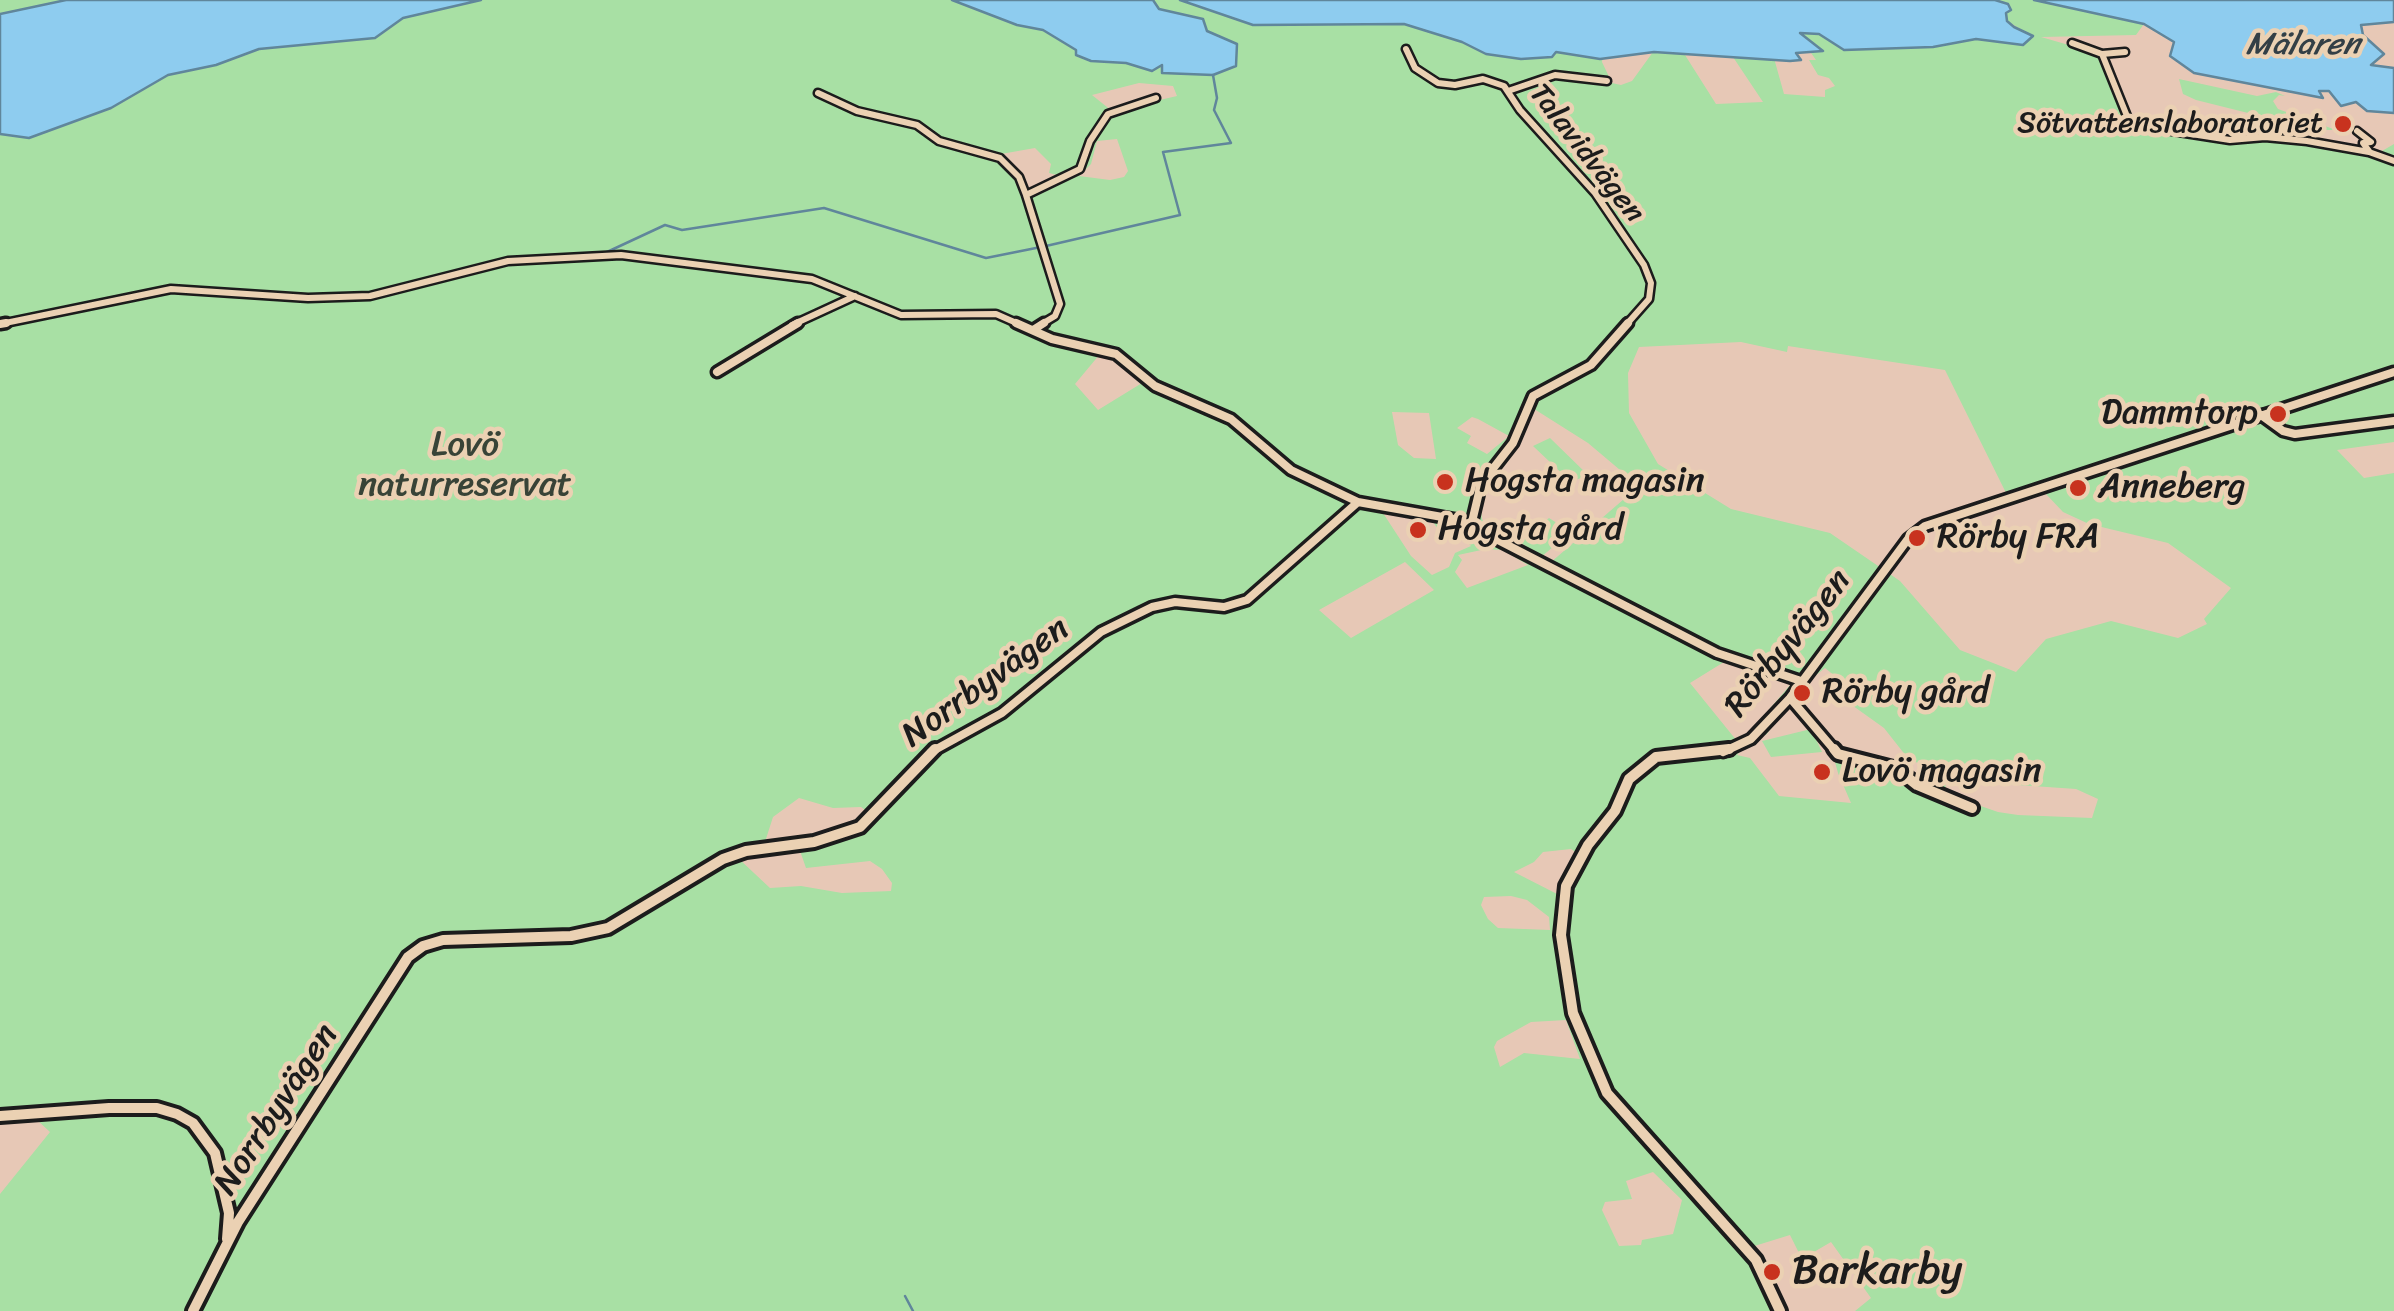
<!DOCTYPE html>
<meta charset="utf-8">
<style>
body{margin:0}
canvas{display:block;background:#e7c8b6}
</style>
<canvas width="2394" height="1311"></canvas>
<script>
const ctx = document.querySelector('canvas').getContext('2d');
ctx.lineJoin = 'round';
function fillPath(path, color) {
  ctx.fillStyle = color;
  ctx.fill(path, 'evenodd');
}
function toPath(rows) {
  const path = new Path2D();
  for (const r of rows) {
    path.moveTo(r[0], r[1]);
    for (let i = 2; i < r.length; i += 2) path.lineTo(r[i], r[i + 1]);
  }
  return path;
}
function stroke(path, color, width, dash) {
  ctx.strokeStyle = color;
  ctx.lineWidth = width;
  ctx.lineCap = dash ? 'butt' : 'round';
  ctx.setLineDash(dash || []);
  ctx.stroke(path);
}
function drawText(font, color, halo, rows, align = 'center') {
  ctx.font = font + ' Sriracha,sans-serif';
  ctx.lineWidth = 9;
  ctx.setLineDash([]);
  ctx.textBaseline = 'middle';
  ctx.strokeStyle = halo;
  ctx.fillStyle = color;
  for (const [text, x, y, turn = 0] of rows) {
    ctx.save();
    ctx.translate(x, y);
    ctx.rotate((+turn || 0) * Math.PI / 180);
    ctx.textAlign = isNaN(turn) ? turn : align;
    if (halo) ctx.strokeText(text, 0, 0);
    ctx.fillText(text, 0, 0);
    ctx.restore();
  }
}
fillPath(toPath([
 [0,0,1980,0,1993,22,2027,33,2007,21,1995,0,2034,0,2144,24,2136,35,2041,37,2107,56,2135,122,2222,137,2372,151,2382,151,2394,144,2394,442,2337,450,2364,478,2394,473,2394,1311,1855,1311,1871,1298,1831,1242,1802,1259,1790,1235,1748,1248,1765,1266,1787,1311,0,1311,0,1194,50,1132,37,1120,0,1121],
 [1669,43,1669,53,1653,52,1632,81,1621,85,1612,83,1602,62,1604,48],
 [1727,48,1763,102,1716,104,1685,55],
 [1809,50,1816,60,1809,60,1818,75,1829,78,1835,86,1825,90,1825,97,1784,94,1772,51],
 [1139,83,1173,86,1177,96,1112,111,1092,95],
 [1117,139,1128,171,1124,177,1110,180,1079,176,1091,164,1097,141],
 [1035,148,1051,164,1049,173,1061,176,1026,192,1025,182,1001,154],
 [1741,342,1787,352,1788,346,1945,370,2012,505,2045,493,2063,512,2089,524,2168,543,2231,588,2204,619,2207,624,2178,638,2111,621,2046,639,2016,672,1960,650,1900,581,1830,533,1731,509,1658,464,1629,413,1628,373,1639,347],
 [1100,354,1114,358,1142,383,1098,410,1075,384],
 [1531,407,1588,443,1639,486,1550,563,1488,530,1482,519,1479,498,1494,465,1515,443],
 [1392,412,1429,413,1436,459,1414,458,1398,445],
 [1472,417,1478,419,1509,436,1487,454,1467,443,1471,436,1457,428],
 [1383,513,1430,517,1439,531,1452,527,1471,546,1455,553,1449,567,1432,575,1411,556],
 [1486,549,1503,550,1528,565,1467,588,1455,572,1462,560,1458,555],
 [1405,562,1434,590,1351,638,1319,610],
 [1724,662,1791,684,1749,733,1737,741,1690,683],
 [1825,668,1841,681,1849,703,1884,728,1910,761,1924,764,1922,779,1839,759,1835,762,1838,773,1851,803,1779,796,1750,758,1737,755,1757,733,1766,735,1801,687],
 [1945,780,2076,789,2098,799,2092,818,2018,815,1998,812,1946,794],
 [799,798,833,808,861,807,868,812,855,826,765,842,773,817],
 [799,848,806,868,870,861,882,869,892,883,891,891,842,893,801,886,770,888,738,858],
 [1571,849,1577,853,1559,895,1514,872,1534,862,1543,852],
 [1511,896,1527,900,1549,917,1550,930,1498,928,1488,919,1481,905,1484,897],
 [1566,1020,1580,1059,1524,1053,1500,1067,1494,1047,1497,1041,1531,1022],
 [1653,1172,1682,1200,1673,1234,1642,1240,1641,1245,1619,1246,1602,1210,1605,1202,1632,1199,1626,1181],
 [2179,79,2257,96,2276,92,2285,96,2279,95,2273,101,2278,109,2336,130,2316,130,2196,100,2183,94],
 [1550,438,1588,475,1571,482,1533,446],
 [1549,518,1571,532,1541,557,1520,542],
 [1811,729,1822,752,1771,757,1762,741]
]), '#a8e0a4');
const water = toPath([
 [66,0,481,0,403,18,375,38,259,49,216,65,168,75,111,108,29,138,0,134,0,14,66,0],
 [952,0,1153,0,1159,9,1203,19,1207,31,1237,44,1236,66,1213,75,1162,73,1162,65,1152,71,1126,63,1091,61,1076,55,1076,50,1043,30,1017,25,952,0],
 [1180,0,1995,0,2008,4,2011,10,2006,13,2007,21,2014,27,2033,36,2023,45,1976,39,1933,47,1844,50,1819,34,1800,33,1823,51,1796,53,1801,60,1790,61,1654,52,1600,59,1556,52,1552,57,1521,59,1486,54,1462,42,1404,24,1253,25,1180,0],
 [2034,0,2394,0,2394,22,2361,25,2363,35,2384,54,2371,65,2394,68,2394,113,2367,111,2356,102,2341,106,2329,91,2319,91,2323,98,2194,73,2170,56,2174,42,2144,24,2034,0]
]);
fillPath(water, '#8eccef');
stroke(water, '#60869b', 2.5);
stroke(toPath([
 [1046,246,1180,215,1163,152,1231,143,1214,110,1217,98,1213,75],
 [607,252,665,225,682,230,824,208,986,258,1041,247],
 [905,1296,913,1311]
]), '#60869b', 2.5);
const minorFar2 = toPath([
 [2072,43,2102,54],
 [1406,49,1415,68,1438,83,1455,85,1483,79,1504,86,1520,110,1595,193,1644,265,1651,283,1649,299,1626,325],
 [2125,52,2102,54,2129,121,2140,126,2230,140,2265,137,2307,141,2369,152,2394,161],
 [1508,91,1555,75,1607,81],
 [818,93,857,111,917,125,939,141,1000,158,1019,177,1026,195],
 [2357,131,2371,142,2363,143,2369,151],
 [0,324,171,289,308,298,370,296,508,261,621,255,812,279,901,315,996,314,1021,325],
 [792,325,855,296],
 [1040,325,1055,316,1060,304,1026,195,1080,169,1090,141,1108,114,1156,98]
]);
const minorFar1 = toPath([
 [1016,323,1052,339,1116,354,1155,386,1231,419,1291,470,1358,502,1459,520,1717,653,1801,681],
 [0,324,6,323],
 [1033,330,1044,323],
 [717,372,798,323],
 [2261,415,2283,431,2295,434,2394,421],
 [1471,526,1481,484,1513,443,1533,396,1591,365,1628,323],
 [1790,698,1836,752],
 [931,752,1002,713,1101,632,1152,607,1175,602,1224,607,1247,600,1358,502],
 [1723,752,1751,739,1790,698,1908,539,1925,526,2394,372]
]);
const minor = toPath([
 [1729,749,1656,757,1629,779,1615,811,1588,845,1566,886,1561,935,1573,1013,1607,1093,1756,1260,1780,1311],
 [1834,749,1838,754,1897,769,1917,785,1972,808],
 [0,1116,109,1108,157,1108,177,1114,193,1123,215,1153,229,1213,227,1239],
 [193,1311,238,1222,408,957,423,946,443,940,571,936,608,928,723,859,746,851,814,842,860,827,935,749]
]);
stroke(minorFar2, '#1c1c1c', 11);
stroke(minorFar1, '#1c1c1c', 15);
stroke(minor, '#1c1c1c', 18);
stroke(minorFar2, '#ebd1b3', 6);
stroke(minorFar1, '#ebd1b3', 8);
stroke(minor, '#ebd1b3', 10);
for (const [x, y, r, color] of [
 [2343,124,10,"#c8321e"],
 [2278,414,10,"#c8321e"],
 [1445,482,10,"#c8321e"],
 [2078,488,10,"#c8321e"],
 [1418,530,10,"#c8321e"],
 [1917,538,10,"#c8321e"],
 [1802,693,10,"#c8321e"],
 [1822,772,10,"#c8321e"],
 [1772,1272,10,"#c8321e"]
]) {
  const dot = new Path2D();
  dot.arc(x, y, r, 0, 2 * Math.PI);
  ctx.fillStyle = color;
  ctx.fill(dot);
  stroke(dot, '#ebd1b3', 4);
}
drawText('30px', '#1c1c1c', '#ebd1b3', [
 ["Sötvattenslaboratoriet",2323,124]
], 'right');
drawText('30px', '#1c1c1c', '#ebd1b3', [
 ["Talavidvägen",1586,154,52]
]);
drawText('italic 32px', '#333f46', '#ebd1b3', [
 ["Mälaren",2303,46]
]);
drawText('35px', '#1c1c1c', '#ebd1b3', [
 ["Dammtorp",2258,414,"right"],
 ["Hogsta magasin",1465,482],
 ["Anneberg",2098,488],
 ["Hogsta gård",1438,530],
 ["Rörby FRA",1937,538],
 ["Rörby gård",1822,693],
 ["Lovö magasin",1842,772]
], 'left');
drawText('35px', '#384337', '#ebd1b3', [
 ["Lovö",465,446],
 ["naturreservat",465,486]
]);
drawText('35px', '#1c1c1c', '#ebd1b3', [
 ["Rörbyvägen",1789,644,-51],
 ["Norrbyvägen",986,683,-36],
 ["Norrbyvägen",277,1110,-57]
]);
drawText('42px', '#1c1c1c', '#ebd1b3', [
 ["Barkarby",1792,1272]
], 'left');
</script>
